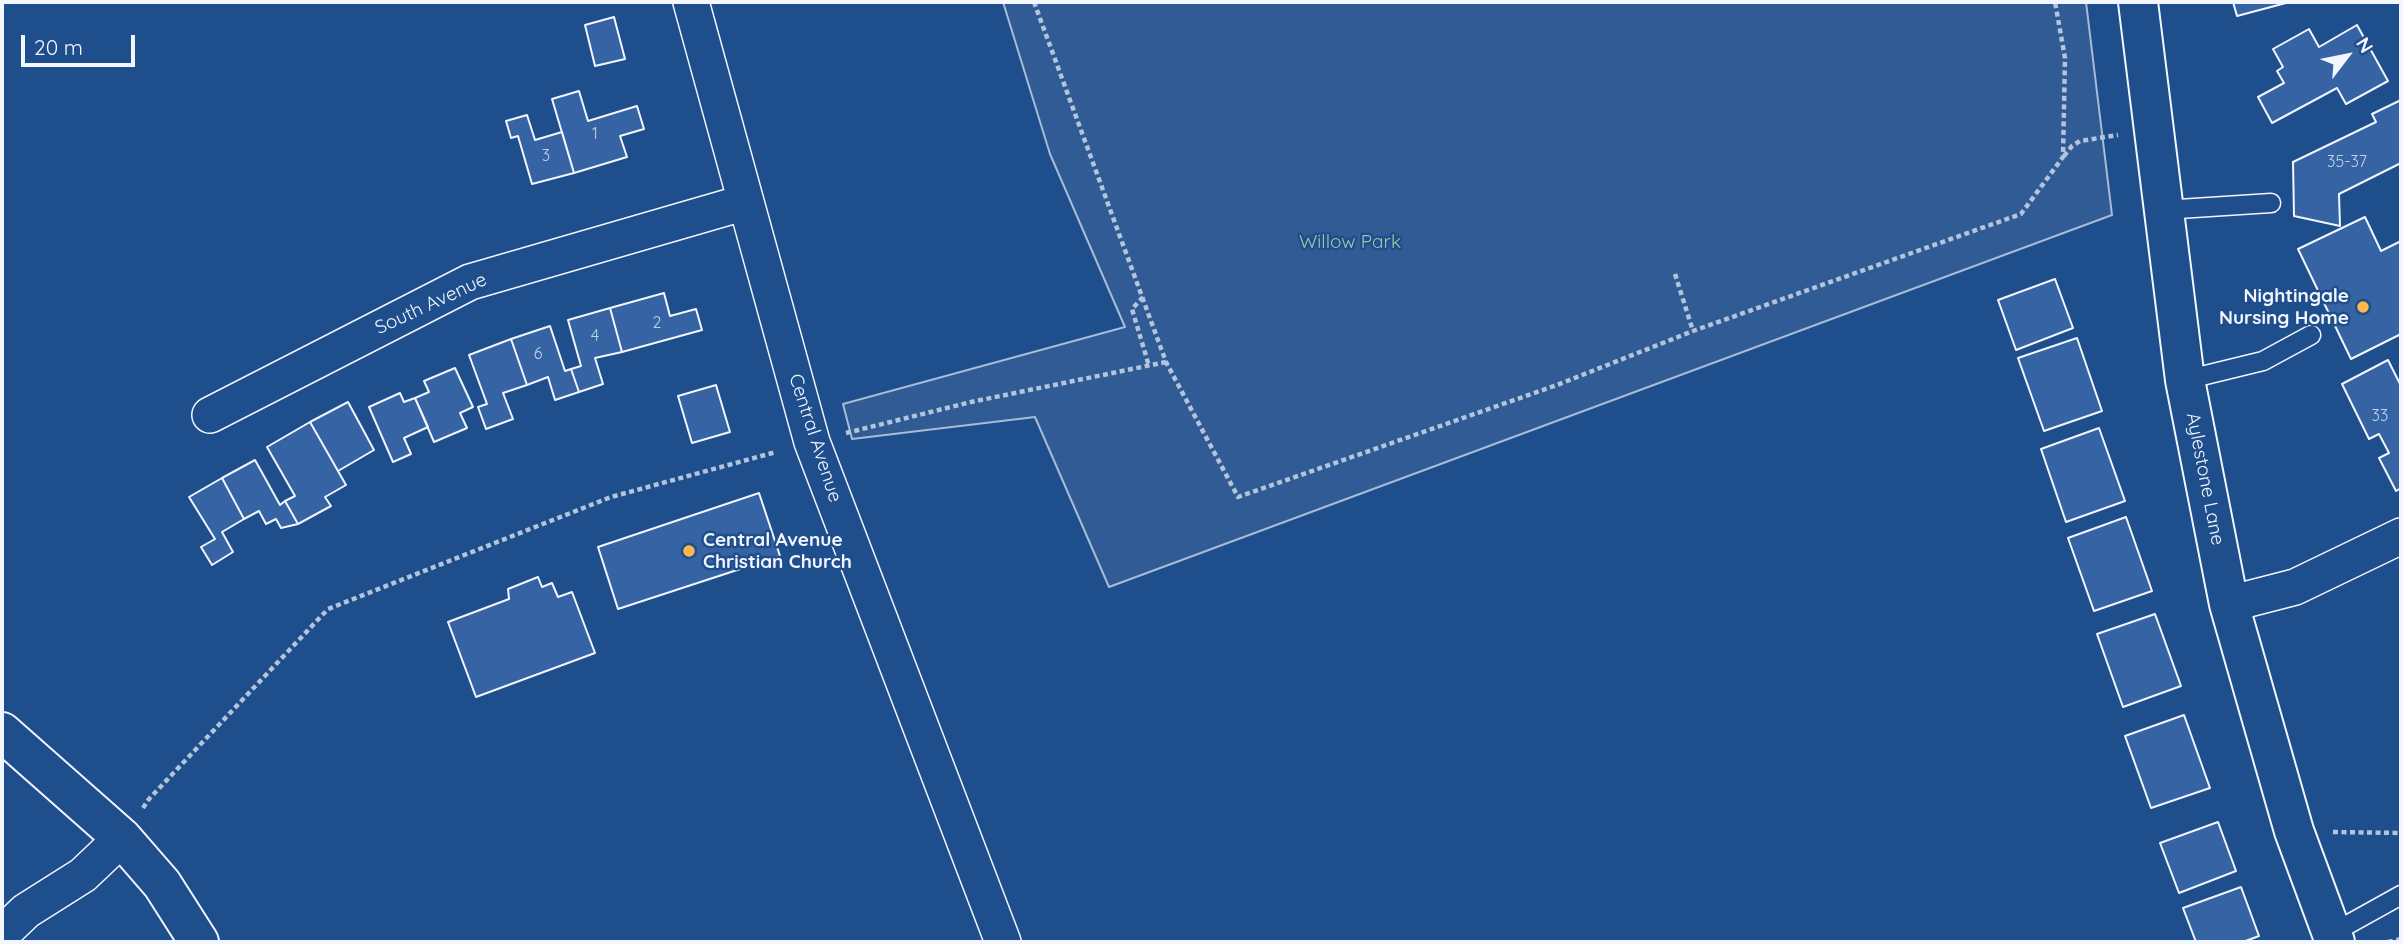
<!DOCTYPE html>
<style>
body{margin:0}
#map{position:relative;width:2403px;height:944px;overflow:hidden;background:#1f4e8c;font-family:Quicksand,sans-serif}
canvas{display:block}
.frame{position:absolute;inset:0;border:4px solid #f2f6ff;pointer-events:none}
.north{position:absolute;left:2312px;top:21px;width:70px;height:70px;-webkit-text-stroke:5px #1f4e8c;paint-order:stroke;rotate:58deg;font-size:19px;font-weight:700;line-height:28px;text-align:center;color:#f2f6ff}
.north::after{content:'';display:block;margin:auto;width:24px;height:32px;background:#f2f6ff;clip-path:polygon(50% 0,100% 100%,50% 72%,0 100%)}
.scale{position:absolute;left:21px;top:35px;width:114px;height:32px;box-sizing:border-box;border:4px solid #f2f6ff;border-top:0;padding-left:9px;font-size:21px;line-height:24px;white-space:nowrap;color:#f2f6ff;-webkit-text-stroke:5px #1f4e8c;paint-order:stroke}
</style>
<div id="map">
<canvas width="2403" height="944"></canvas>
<div class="frame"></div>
<div class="north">N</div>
<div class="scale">20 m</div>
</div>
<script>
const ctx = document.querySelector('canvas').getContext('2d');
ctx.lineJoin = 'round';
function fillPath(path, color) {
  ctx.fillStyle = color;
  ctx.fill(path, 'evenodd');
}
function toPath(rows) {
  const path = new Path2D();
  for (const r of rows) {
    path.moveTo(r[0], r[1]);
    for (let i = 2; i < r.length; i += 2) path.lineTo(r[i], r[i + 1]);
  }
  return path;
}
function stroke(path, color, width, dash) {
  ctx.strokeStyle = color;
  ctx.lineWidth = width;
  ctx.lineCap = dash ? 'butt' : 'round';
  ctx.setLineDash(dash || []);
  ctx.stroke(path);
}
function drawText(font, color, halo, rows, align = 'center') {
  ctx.font = font + ' Quicksand,sans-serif';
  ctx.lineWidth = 5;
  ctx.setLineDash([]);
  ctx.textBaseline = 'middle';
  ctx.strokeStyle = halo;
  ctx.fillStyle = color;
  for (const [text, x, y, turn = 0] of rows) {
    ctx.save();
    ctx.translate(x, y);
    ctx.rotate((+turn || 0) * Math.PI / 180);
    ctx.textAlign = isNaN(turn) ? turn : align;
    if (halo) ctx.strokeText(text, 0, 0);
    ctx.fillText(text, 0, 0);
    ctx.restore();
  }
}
const green = toPath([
 [1003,2,2086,2,2112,215,1109,587,1035,417,852,439,843,404,1125,327,1050,154,1003,2]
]);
fillPath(green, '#305b95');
stroke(green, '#a8bbd7', 2);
const building = toPath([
 [2233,2,2286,2,2286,3,2237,16,2233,2],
 [614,17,625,59,595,66,585,25,614,17],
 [2357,25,2388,81,2346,104,2337,88,2272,123,2258,97,2284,83,2277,71,2283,67,2273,49,2309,29,2319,47,2357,25],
 [579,91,588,121,637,106,644,129,620,136,627,157,574,173,552,99,579,91],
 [2401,100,2401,163,2339,194,2340,226,2294,216,2293,162,2376,122,2372,114,2401,100],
 [527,115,535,140,562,132,574,173,532,184,518,136,511,138,506,121,527,115],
 [2365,217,2381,251,2401,241,2401,334,2351,359,2298,249,2365,217],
 [2055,279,2073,328,2016,350,1998,300,2055,279],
 [664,293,670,316,696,309,702,330,622,352,610,308,664,293],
 [610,308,622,352,595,358,603,384,579,392,571,369,581,366,568,320,610,308],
 [550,326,565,371,571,369,579,392,555,400,548,377,527,385,511,339,550,326],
 [2077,338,2102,411,2044,431,2018,358,2077,338],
 [511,339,527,385,503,393,513,419,486,429,478,407,487,404,469,355,511,339],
 [2388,360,2401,386,2401,488,2396,491,2379,458,2389,453,2379,434,2369,439,2342,384,2388,360],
 [455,368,473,407,460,413,467,428,434,442,415,398,429,392,424,381,455,368],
 [716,385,730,432,692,443,678,396,716,385],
 [400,393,404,402,415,398,428,427,404,438,411,454,393,462,369,407,400,393],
 [348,402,374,450,338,471,310,422,348,402],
 [310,422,346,485,325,497,331,506,298,524,285,501,295,496,267,447,310,422],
 [2099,428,2125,501,2066,522,2041,449,2099,428],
 [255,460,280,505,285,501,298,524,281,528,276,519,266,524,259,511,244,519,222,478,255,460],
 [222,478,244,519,222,532,233,552,212,565,201,547,215,539,189,497,222,478],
 [759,493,780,556,618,609,598,547,759,493],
 [2126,517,2152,591,2094,611,2068,538,2126,517],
 [538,577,542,587,552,583,558,597,572,592,595,653,476,697,448,622,509,599,508,589,538,577],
 [2155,614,2181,686,2123,707,2097,634,2155,614],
 [2184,715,2210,788,2151,808,2125,736,2184,715],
 [2218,822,2236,871,2179,893,2160,843,2218,822],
 [2241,887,2259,936,2243,942,2196,942,2183,908,2241,887]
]);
fillPath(building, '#3563a3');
stroke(building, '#f2f6ff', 2);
const service = toPath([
 [2163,210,2271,203],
 [2185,380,2263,361,2311,335],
 [2331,934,2401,895]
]);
const minor = toPath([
 [691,2,812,442,1003,942],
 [210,415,470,282,746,202],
 [2229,604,2295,587,2401,536],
 [2,934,26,911,83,875,122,838]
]);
const secondary = toPath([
 [2138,2,2185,380,2229,604,2294,831,2335,942],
 [2,732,122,838,162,884,199,942]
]);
stroke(service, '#f2f6ff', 21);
stroke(minor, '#f2f6ff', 38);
stroke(secondary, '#f2f6ff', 42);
stroke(toPath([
 [1034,2,1166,362,1238,497,1557,385,1693,331,2021,214,2063,157,2065,58,2055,2],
 [2064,156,2072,146,2080,141,2118,135],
 [1675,274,1693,331],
 [1143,297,1132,309,1149,366],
 [846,433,971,402,1166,362],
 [143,808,149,799,328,609,611,497,776,452],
 [2333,832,2401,833],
 [2388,942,2401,939]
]), '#b3c4dc', 4.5, [5, 3.5]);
stroke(service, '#1f4e8c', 18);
stroke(minor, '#1f4e8c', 35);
stroke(secondary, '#1f4e8c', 38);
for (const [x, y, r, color] of [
 [2363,307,7,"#ffb74d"],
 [689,551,7,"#ffb74d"]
]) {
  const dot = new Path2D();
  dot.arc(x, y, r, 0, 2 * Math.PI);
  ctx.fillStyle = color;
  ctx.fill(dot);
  stroke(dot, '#1f4e8c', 2.5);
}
drawText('16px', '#c3d1e8', null, [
 ["1",595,134],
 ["3",546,156],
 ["35-37",2347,162],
 ["2",657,323],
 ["4",595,336],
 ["6",538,354],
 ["33",2380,416]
]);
drawText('19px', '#97c8a6', '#1f4e8c', [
 ["Willow Park",1350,242]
]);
drawText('bold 19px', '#f2f6ff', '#1f4e8c', [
 ["Nightingale",2349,296],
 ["Nursing Home",2349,318],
 ["Central Avenue",703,540,"left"],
 ["Christian Church",703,562,"left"]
], 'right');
drawText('19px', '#f2f6ff', '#1f4e8c', [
 ["South Avenue",431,304,-25],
 ["Central Avenue",815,438,72],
 ["Aylestone Lane",2205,479,79]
]);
</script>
